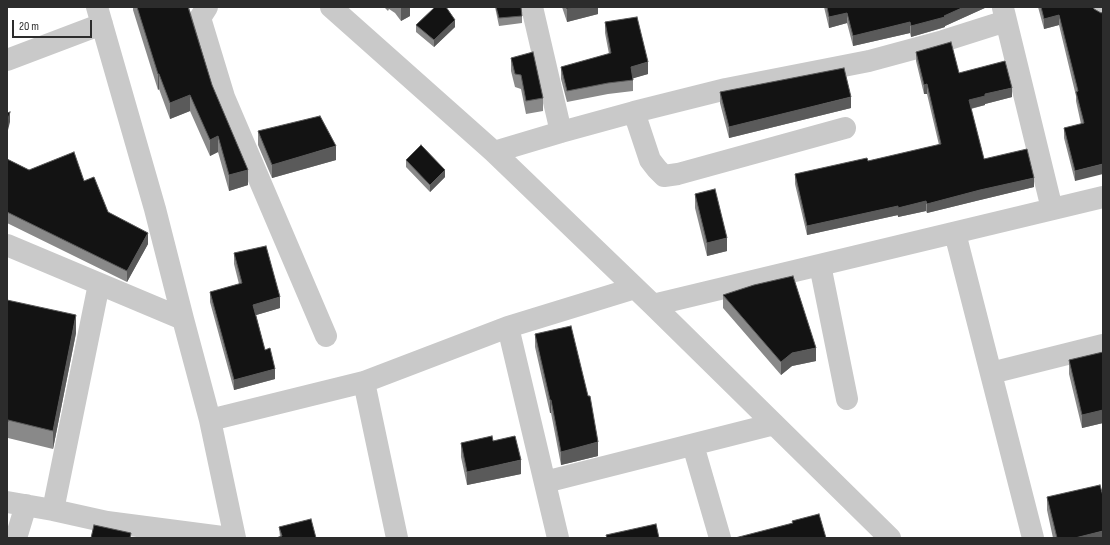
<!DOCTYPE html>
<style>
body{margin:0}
#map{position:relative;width:1110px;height:545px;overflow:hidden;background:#fff;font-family:"Sofia Sans Condensed",sans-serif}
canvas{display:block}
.frame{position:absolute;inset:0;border:8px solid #2c2c2c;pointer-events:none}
.scale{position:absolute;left:12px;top:20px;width:80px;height:18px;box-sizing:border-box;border:2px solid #2c2c2c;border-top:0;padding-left:5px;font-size:12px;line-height:14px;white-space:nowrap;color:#2c2c2c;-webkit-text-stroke:3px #fff;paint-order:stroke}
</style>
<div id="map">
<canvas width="1110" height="545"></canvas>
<div class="frame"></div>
<div class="scale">20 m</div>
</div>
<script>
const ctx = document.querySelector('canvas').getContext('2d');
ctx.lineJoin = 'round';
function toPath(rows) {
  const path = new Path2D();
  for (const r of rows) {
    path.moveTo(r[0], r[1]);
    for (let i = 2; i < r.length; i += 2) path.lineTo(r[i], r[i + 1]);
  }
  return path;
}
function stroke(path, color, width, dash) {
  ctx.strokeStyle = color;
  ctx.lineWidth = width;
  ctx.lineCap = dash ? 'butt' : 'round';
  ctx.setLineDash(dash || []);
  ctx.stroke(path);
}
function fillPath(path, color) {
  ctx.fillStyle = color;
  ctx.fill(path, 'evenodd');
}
stroke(toPath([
 [97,7,155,209,183,319,210,420,235,538],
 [207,7,200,18,224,97,326,336],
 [331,7,494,152,653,305,890,538],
 [532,7,561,132],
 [1102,7,1103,10],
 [1003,8,1052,209],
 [7,60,102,24],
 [634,112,650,160,657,169,664,176,678,174,845,128],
 [494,152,561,132,634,112,726,89,869,61,943,41,1006,21],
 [955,233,1033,538],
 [7,245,183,319],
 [820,265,847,399],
 [653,305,1103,197],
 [508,327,558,538],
 [991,373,1103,345],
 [364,382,397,538],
 [210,420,364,382,508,327,635,288],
 [693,445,720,538],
 [545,482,774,424],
 [7,502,53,510,107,522,230,538],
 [53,510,99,284],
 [16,538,26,505]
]), '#c9c9c9', 22);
fillPath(toPath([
 [133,7,189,7,212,85,248,185,229,191,218,152,210,156,190,111,170,119,159,89,158,90,133,10],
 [384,7,410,7,410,16,401,21,395,13,389,9,388,11],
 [495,7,521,7,522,16,522,23,499,26],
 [562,7,598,7,598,14,567,22],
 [824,7,987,7,945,26,945,27,939,29,911,37,910,33,853,46,847,23,829,28],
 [1038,7,1093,7,1094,9,1101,13,1075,181,1064,138,1064,128,1081,124,1076,101,1076,96,1059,25,1044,29],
 [605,22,648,74,633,78,633,91,608,94,567,102,561,79,561,67,609,54,605,33],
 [416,25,455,27,434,47,416,32],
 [916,52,959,73,1012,97,985,104,985,105,971,109,984,159,1034,187,980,200,927,213,926,211,898,217,898,215,807,235,795,184,795,174,868,161,939,145,927,94,924,94,916,61],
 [511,58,543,98,543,111,526,114,521,89,515,87,511,71],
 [720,92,851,108,729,138,720,103],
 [258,131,336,160,272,178,258,145],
 [7,159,29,170,84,181,108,212,148,244,127,282,7,223],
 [406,160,445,177,430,192,406,167],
 [695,194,727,251,707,256,695,208],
 [234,253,280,308,256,315,265,350,275,379,234,390,210,302,210,292,239,284,234,264],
 [723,295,816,361,792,366,781,375,723,308],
 [7,300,76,333,53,449,8,438,8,439,7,439],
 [535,334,598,456,561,465,551,413,550,413,535,347],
 [1103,352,1103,423,1082,428,1069,374,1069,360],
 [461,443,521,474,467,485,461,457],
 [1047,497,1103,538,1053,538,1047,510],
 [279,527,316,538,280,537]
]), '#898989');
fillPath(toPath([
 [403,7,410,7,410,16,401,21,401,8],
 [575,7,598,7,598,14,567,22,567,9],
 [964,7,987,7,945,26,945,27,911,37,911,26],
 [847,13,847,23,829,28,829,17],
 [1059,15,1059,25,1044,29,1044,19],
 [455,20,455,27,434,47,434,40],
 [910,22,910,33,853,46,853,36],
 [648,62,648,74,631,79,631,67],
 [158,74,159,74,159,89,158,90],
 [927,84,927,94,924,94,924,85],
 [1012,88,1012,97,985,104,985,105,969,109,969,100,985,94],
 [190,95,190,111,170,119,170,103],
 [851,97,851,108,729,138,729,127],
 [10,112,10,122,7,134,7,123],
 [218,136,218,152,210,156,210,140],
 [336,146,336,160,272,178,272,165],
 [1103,164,1103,174,1075,181,1075,171],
 [248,170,248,185,229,191,229,175],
 [445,170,445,177,430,192,430,185],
 [1034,178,1034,187,980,200,927,213,927,204,980,190],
 [926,201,926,211,898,217,898,208],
 [898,206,898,215,807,235,807,226],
 [148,233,148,244,127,282,127,271],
 [727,238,727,251,707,256,707,243],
 [280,297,280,308,253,316,253,305],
 [76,315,76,333,53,449,53,431],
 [816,348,816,361,792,366,781,375,781,362,792,353],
 [275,369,275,379,234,390,234,380],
 [550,400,551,400,551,413,550,413],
 [1103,410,1103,423,1082,428,1082,415],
 [598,442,598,456,561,465,561,452],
 [521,460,521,474,467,485,467,472],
 [1103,531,1103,538,1075,538]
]), '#5a5a5a');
const building = toPath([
 [137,7,188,7,212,85,248,170,229,175,218,136,210,140,190,95,170,103,159,74,158,74,137,7],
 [435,7,446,7,455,20,434,40,416,25,435,7],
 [496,7,521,7,522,16,499,18,496,7],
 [566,7,575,7,567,9,566,7],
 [827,7,964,7,944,16,945,17,911,26,910,22,853,36,847,13,829,17,827,7],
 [1041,7,1093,7,1094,9,1101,13,1103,12,1103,164,1075,171,1064,128,1084,123,1076,92,1078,91,1059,15,1044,19,1041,7],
 [637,17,648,62,631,67,633,80,608,83,567,91,561,67,611,53,605,22,637,17],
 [951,42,959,73,1005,61,1012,88,985,94,985,96,969,100,984,159,1027,149,1034,178,980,190,927,204,926,201,898,208,898,206,807,226,795,174,867,158,868,161,941,144,927,84,924,85,916,52,951,42],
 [533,52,543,98,526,101,521,75,515,74,511,58,533,52],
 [844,68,851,97,729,127,720,92,844,68],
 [10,112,7,123,7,113,10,112],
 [320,116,336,146,272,165,258,131,320,116],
 [421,145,445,170,430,185,406,160,421,145],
 [74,152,84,181,94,177,108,212,148,233,127,271,7,212,7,159,29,170,74,152],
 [715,189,727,238,707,243,695,194,715,189],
 [266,246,280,297,253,305,265,350,270,348,275,369,234,380,210,292,242,283,234,253,266,246],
 [793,276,816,348,792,353,781,362,723,295,754,285,793,276],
 [7,300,76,315,53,431,8,420,8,422,7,421,7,300],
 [571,326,588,396,590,396,598,442,561,452,551,400,550,400,535,334,571,326],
 [1103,352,1103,410,1082,415,1069,360,1103,352],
 [492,436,493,441,515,436,521,460,467,472,461,443,492,436],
 [1100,485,1103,496,1103,531,1075,538,1057,538,1047,497,1100,485],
 [819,514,826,538,735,538,793,523,792,521,819,514],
 [311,519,316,538,276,538,282,536,279,527,311,519],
 [656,524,659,538,607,538,606,535,656,524],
 [94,525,131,533,130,538,91,538,94,525]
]);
fillPath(building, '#131313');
stroke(building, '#5a5a5a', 1);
</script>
